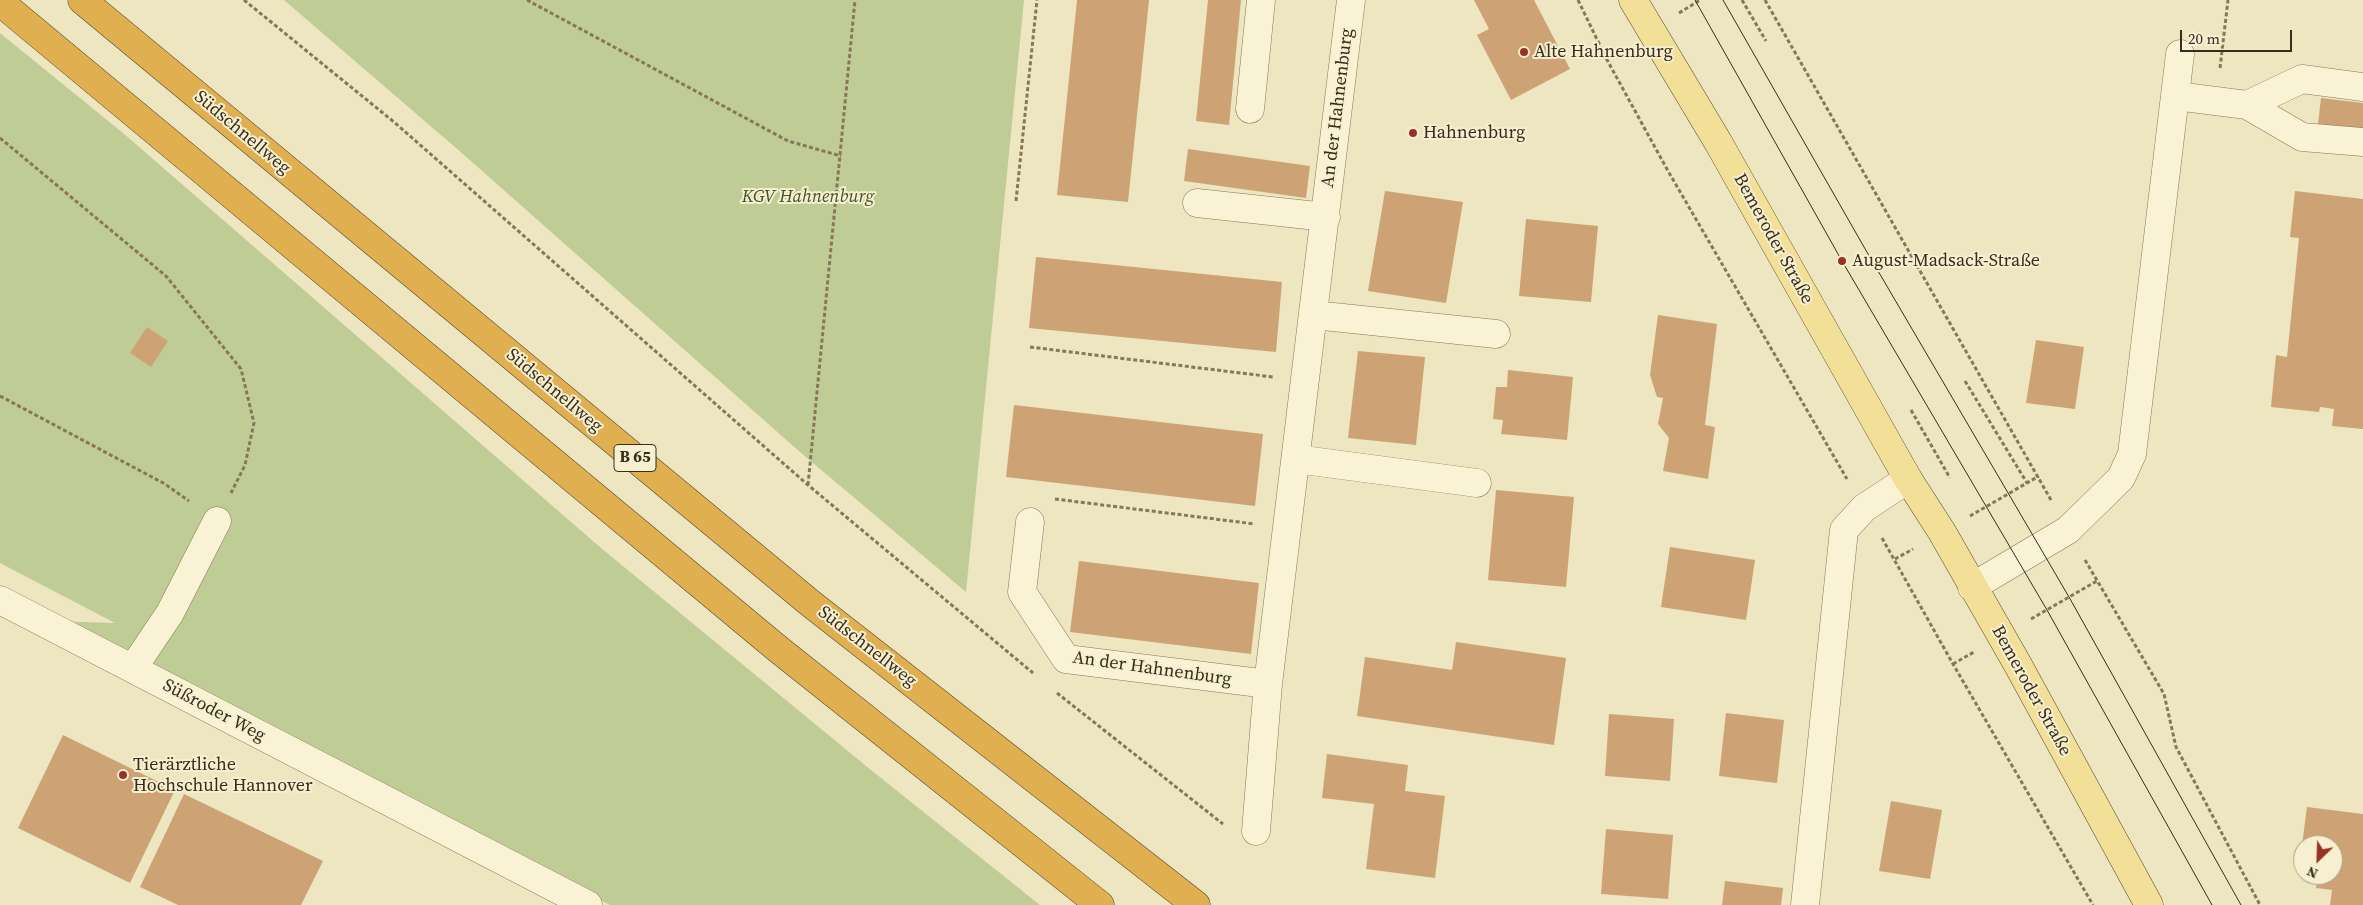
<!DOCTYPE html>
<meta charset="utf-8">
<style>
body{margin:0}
#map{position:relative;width:2363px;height:905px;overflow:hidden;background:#eee5c1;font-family:"Source Serif 4",serif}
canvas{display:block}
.north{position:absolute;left:2293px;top:835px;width:50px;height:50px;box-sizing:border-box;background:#f6efd0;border:1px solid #aaa188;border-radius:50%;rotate:204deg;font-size:14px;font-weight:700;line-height:20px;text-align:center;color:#372c1d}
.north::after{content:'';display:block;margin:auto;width:18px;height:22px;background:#973228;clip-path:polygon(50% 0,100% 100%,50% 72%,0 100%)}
.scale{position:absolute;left:2180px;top:30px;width:112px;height:22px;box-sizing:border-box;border:2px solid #372c1d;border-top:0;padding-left:6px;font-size:15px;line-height:18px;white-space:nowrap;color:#372c1d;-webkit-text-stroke:4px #f6efd0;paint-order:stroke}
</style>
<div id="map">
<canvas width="2363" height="905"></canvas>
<div class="north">N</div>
<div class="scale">20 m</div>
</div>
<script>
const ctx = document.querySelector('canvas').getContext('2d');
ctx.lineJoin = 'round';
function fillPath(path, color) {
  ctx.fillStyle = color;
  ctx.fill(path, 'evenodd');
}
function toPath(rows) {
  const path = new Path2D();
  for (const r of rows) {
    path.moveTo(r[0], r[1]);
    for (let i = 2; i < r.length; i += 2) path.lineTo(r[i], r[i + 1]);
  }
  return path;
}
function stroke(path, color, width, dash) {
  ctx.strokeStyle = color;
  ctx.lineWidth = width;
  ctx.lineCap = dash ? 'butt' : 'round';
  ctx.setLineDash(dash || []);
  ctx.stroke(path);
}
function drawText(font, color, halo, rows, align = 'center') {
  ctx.font = font + ' "Source Serif 4",serif';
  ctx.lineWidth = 4;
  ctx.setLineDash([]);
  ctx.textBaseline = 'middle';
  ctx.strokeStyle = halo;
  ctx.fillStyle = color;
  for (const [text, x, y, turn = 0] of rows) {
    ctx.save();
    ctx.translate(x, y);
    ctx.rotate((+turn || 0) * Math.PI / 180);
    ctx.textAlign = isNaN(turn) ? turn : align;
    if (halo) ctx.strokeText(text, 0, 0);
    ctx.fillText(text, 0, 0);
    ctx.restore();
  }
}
fillPath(toPath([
 [284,0,1024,0,966,592,800,452,463,154],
 [0,33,123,133,601,548,871,770,1040,905,610,905,217,702,53,621,115,623,0,563]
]), '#c0cc95');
fillPath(toPath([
 [1077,0,1149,0,1128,202,1057,195],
 [1208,0,1241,0,1229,125,1196,121],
 [1474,0,1534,0,1570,69,1511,100,1477,35,1489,29],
 [2321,98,2363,103,2363,130,2318,124],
 [1188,149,1310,166,1306,198,1184,181],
 [1385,191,1463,202,1446,303,1368,291],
 [2295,191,2363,199,2363,429,2332,426,2334,409,2320,407,2319,412,2271,407,2276,355,2287,357,2299,238,2290,237],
 [1526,219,1598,226,1591,302,1519,296],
 [1036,257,1282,282,1276,352,1029,328],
 [1658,315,1717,324,1705,425,1715,427,1708,479,1663,471,1669,438,1658,424,1663,398,1657,397,1650,375],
 [147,327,168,341,151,367,130,353],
 [2036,340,2084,347,2075,409,2026,403],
 [1358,351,1425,357,1416,445,1348,438],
 [1508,370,1573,377,1567,440,1501,434,1503,420,1493,419,1496,387,1507,387],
 [1014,405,1263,434,1255,506,1006,477],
 [1496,490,1574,497,1566,587,1488,580],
 [1670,547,1755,560,1746,620,1661,607],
 [1079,561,1259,583,1251,654,1070,632],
 [1456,642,1566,658,1554,745,1357,716,1365,657,1452,670],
 [1726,713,1784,720,1777,783,1719,776],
 [1609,714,1674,719,1670,781,1605,776],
 [63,735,175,790,130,883,18,828],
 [1327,754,1408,765,1405,791,1445,796,1435,878,1366,869,1374,804,1322,798],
 [184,794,323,861,301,905,178,905,140,887],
 [1891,801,1942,810,1930,879,1879,871],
 [2307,807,2363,814,2363,905,2330,905,2332,890,2316,888,2318,875,2333,875,2333,845,2302,845],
 [1606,829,1673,835,1668,899,1601,894],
 [1725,881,1783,888,1781,905,1722,905]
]), '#cda376');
const minor = toPath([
 [2176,96,2247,105,2302,137,2363,142],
 [2247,105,2302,79,2363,87],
 [1250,109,1261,0],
 [1197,203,1326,217],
 [1314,315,1496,334],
 [1296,459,1477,483],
 [1030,522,1022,592,1066,659,1268,684,1351,0],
 [1972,587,2068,530,2121,478,2132,454,2180,54],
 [0,600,588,905],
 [133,668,170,613,217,521],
 [1256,831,1268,684],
 [1805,905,1844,530,1864,508,1908,479]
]);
const major = toPath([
 [1633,0,1718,142,1908,479,1942,532,2018,665,2149,905]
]);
const highway = toPath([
 [82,0,810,603,1196,905],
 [0,2,778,649,1100,905]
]);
stroke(minor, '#887658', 29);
stroke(major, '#55442d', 29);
stroke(highway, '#55442d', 29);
stroke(toPath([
 [244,0,394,122,808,485,1033,673],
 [527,0,788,141,841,156],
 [1578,0,1606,58,1668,171,1847,479],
 [1742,0,1766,41],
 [1765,0,2051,500],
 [1679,13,1700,0],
 [1606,58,1622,48],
 [2220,68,2228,0],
 [0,138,166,276,241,369,254,423,245,465,231,493],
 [1016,201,1037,0],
 [1030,347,1273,377],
 [1965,381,2027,483],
 [0,396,165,484,189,501],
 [1911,410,1950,478],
 [808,485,855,0],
 [1055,499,1255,524],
 [1970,516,2039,476],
 [1882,538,1953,664,2093,905],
 [1895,559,1913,549],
 [2085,560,2164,694,2176,747,2260,905],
 [2031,619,2097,581],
 [1953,664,1974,652],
 [1057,693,1223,824]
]), '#887658', 3, [4, 2.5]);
stroke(minor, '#f9f2d4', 28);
stroke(major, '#f2df98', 28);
stroke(highway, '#dfaf50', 28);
stroke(toPath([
 [1695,0,1842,261,2047,610,2212,905],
 [1723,0,1864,247,2069,597,2241,905]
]), '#372c1d', 1);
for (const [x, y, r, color] of [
 [1524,52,5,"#973228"],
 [1413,133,5,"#973228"],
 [1842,261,5,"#973228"],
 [123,775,5,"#973228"]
]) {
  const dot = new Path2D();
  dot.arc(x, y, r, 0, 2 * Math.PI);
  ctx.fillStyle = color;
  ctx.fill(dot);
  stroke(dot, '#f6efd0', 2);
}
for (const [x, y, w] of [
 [635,458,42]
]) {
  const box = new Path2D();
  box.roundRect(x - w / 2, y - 13.5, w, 27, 4);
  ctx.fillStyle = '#f6efd0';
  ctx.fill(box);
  stroke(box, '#372c1d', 1);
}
drawText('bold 16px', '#372c1d', null, [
 ["B 65",635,458]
]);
drawText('18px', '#372c1d', '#f6efd0', [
 ["Alte Hahnenburg",1534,52],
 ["Hahnenburg",1423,133],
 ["August-Madsack-Straße",1852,261],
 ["Tierärztliche",133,765],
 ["Hochschule Hannover",133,786]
], 'left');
drawText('18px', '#372c1d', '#f6efd0', [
 ["An der Hahnenburg",1338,108,-83],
 ["Südschnellweg",242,133,40],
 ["Bemeroder Straße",1773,239,61],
 ["Südschnellweg",554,391,40],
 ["Südschnellweg",867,647,38],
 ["An der Hahnenburg",1152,669,8],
 ["Bemeroder Straße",2031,691,61],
 ["Süßroder Weg",214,711,28]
]);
drawText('italic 18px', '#435423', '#f6efd0', [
 ["KGV Hahnenburg",808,197]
]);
</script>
